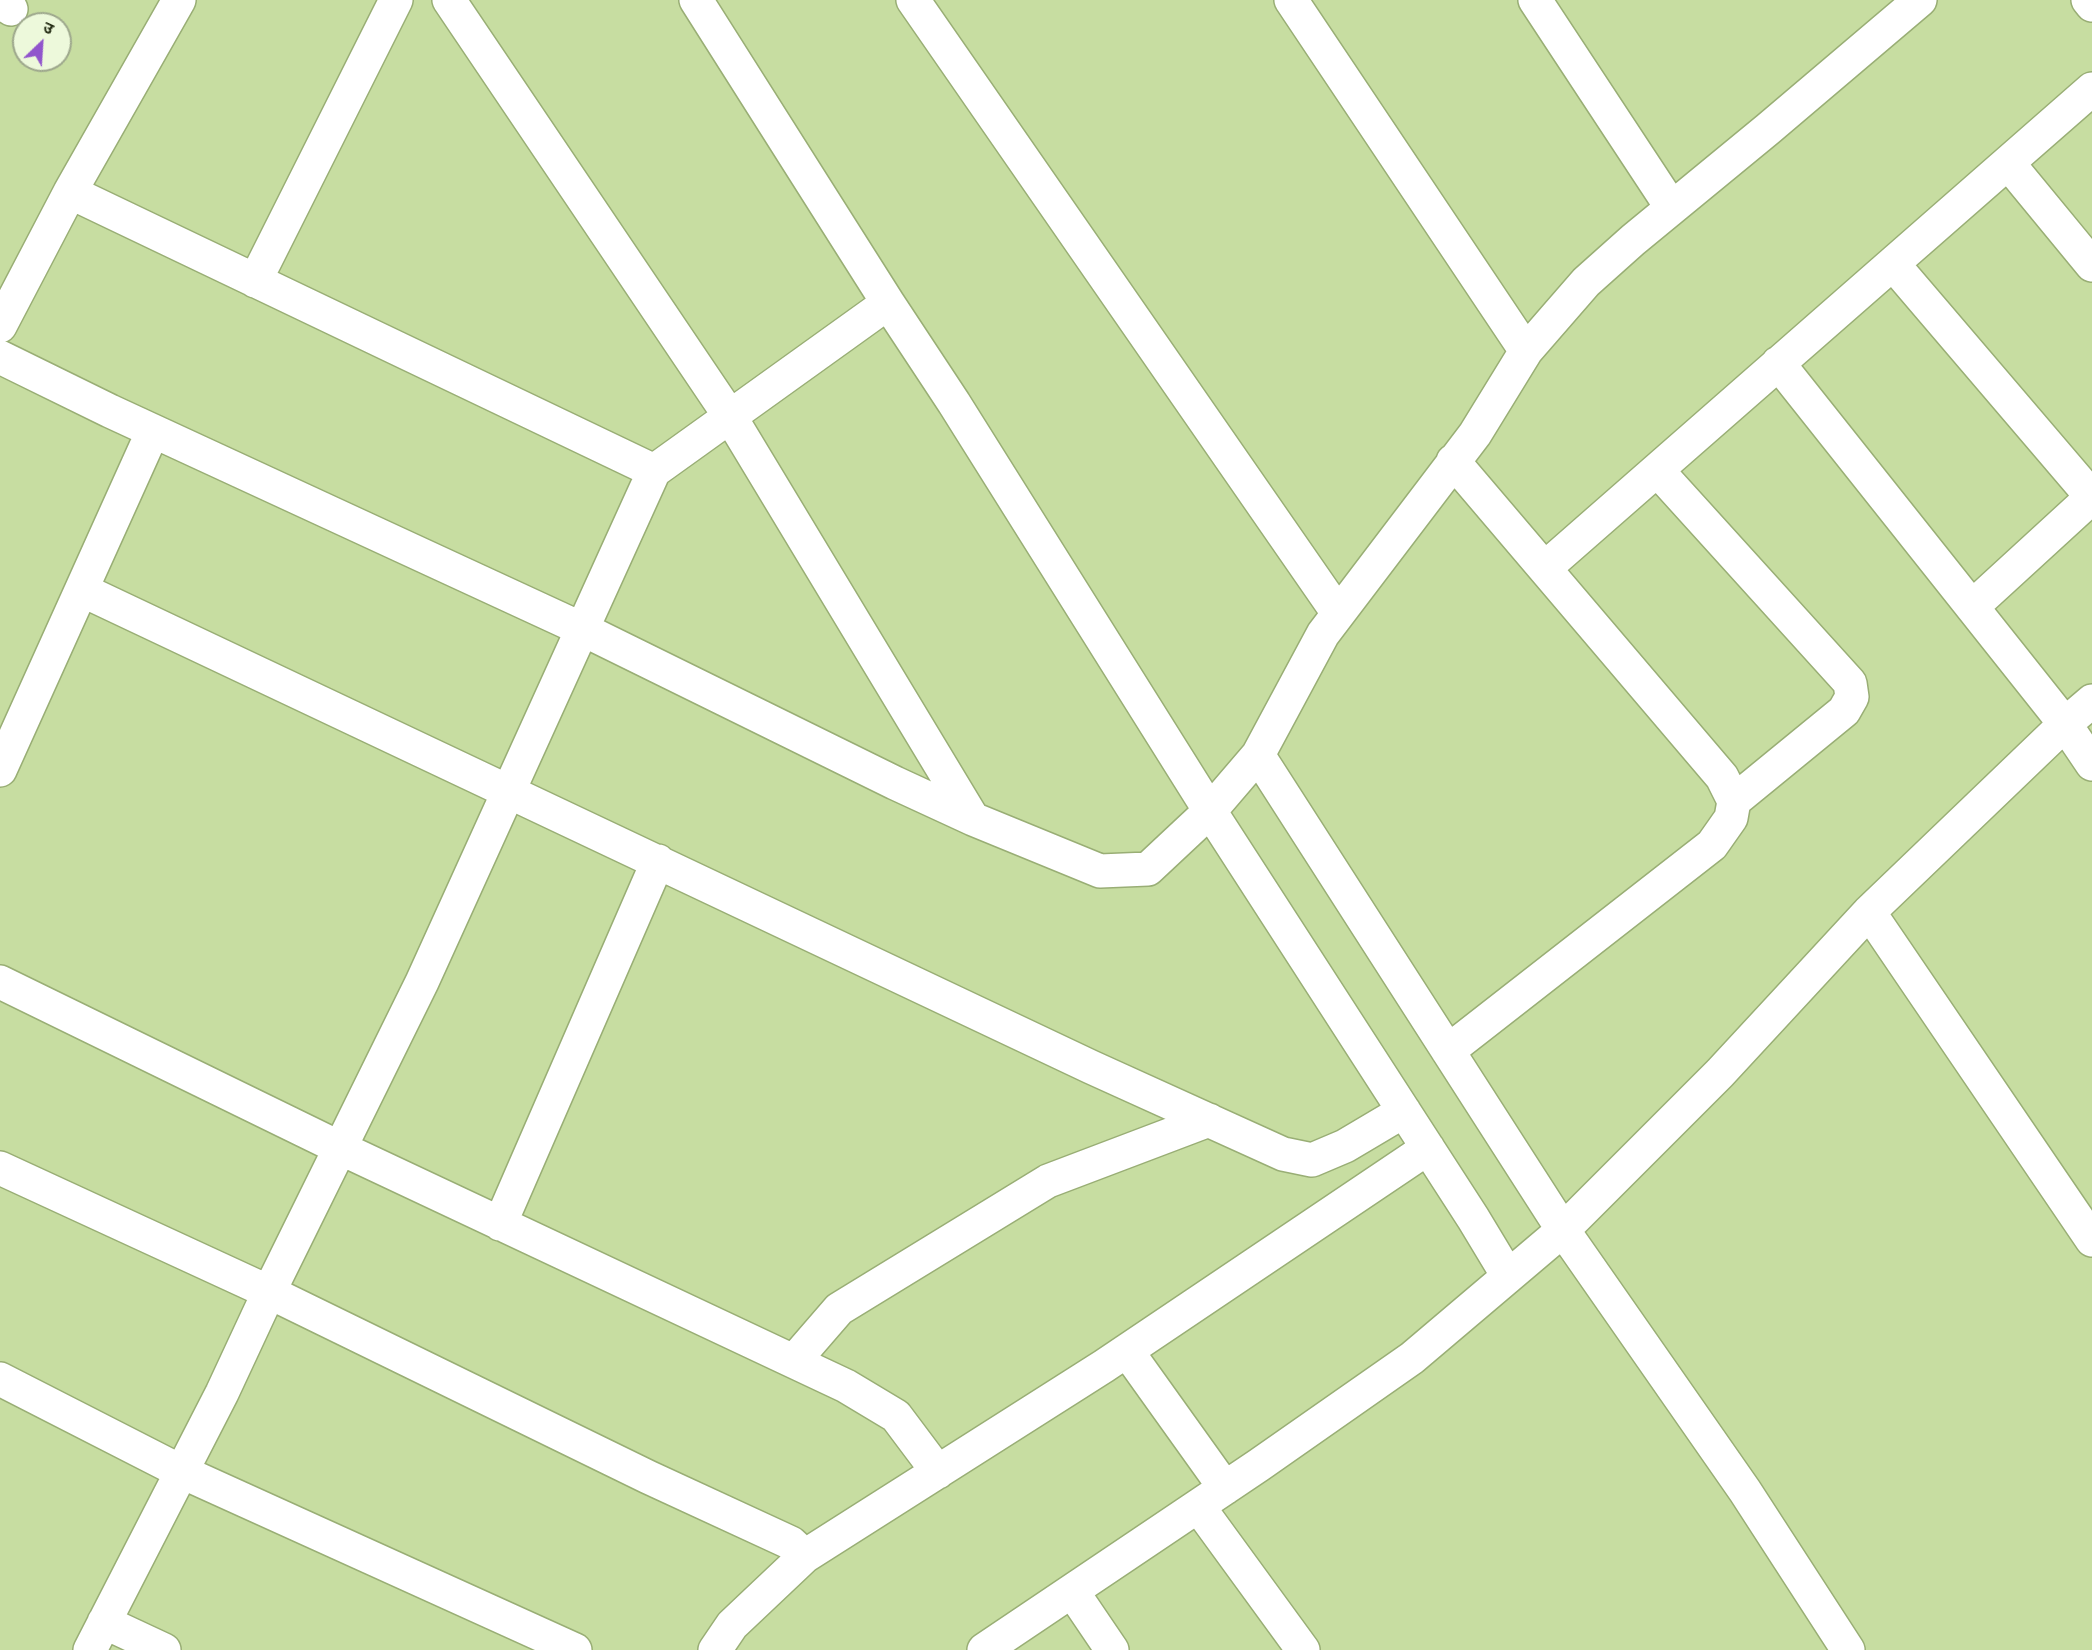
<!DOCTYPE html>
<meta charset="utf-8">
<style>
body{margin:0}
#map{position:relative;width:2092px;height:1650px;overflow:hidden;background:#c7dda1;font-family:Barlow,"Noto Sans Devanagari",sans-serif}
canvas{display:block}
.north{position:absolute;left:12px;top:12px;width:60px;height:60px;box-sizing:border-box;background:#edf9db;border:2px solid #9da78c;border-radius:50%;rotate:25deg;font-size:16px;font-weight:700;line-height:24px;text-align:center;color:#252d15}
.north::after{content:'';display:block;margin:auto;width:21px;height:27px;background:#9155cc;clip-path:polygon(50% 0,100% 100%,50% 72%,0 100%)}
</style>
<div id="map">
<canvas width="2092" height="1650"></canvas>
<div class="north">उ</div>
</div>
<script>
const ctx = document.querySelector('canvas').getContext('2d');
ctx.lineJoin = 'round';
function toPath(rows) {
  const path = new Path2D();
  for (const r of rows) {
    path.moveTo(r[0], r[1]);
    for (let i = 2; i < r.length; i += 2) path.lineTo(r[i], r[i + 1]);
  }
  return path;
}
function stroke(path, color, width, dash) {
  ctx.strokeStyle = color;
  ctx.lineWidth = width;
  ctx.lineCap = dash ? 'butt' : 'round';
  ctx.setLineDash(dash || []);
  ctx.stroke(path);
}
const minor = toPath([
 [449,0,731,418,973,819],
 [696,0,888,303,954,403,1210,811,1473,1218,1508,1276],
 [913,0,1338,613],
 [1291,0,1526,351],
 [1535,0,1672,208],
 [2088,0,2092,5],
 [0,1,11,9],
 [2008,163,2092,265],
 [70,192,654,471],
 [1893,264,2092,497],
 [255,281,396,0],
 [0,326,70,192,179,0],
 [0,357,110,411,582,629,895,783,973,819,1100,871,1148,869,1210,811,1258,755,1323,634,1475,434,1526,351,1586,282,1633,240,1768,129,1920,0],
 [1778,363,2065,724,2092,764],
 [1657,470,1850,683,1852,697,1844,711,1734,801],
 [1545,568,2092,89],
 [82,590,1091,1067,1283,1154,1312,1160,1345,1146,1404,1111],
 [1972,607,2092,497],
 [1258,755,1563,1230,1745,1491,1848,1650],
 [0,770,153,431],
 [1869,912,2092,1240],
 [0,982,340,1148,846,1386,896,1416,938,1472],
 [1448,1051,1712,845,1731,818,1734,801,1722,777,1453,461],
 [0,1168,269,1292,648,1477,791,1543,805,1556],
 [500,1224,658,861],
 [1127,1351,1225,1488],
 [794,1361,839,1309,1048,1181,1209,1120],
 [0,1379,180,1471,575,1650],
 [1198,1506,1303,1650],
 [1072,1591,1112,1650],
 [104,1622,164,1650],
 [90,1650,222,1393,269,1292,422,982,654,471,888,303],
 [715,1650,732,1625,805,1556,1104,1366,1428,1148],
 [984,1650,1259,1465,1412,1358,1563,1230,1720,1073,1869,912,2065,724,2092,701]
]);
stroke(minor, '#99ae75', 36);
stroke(minor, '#fff', 33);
</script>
